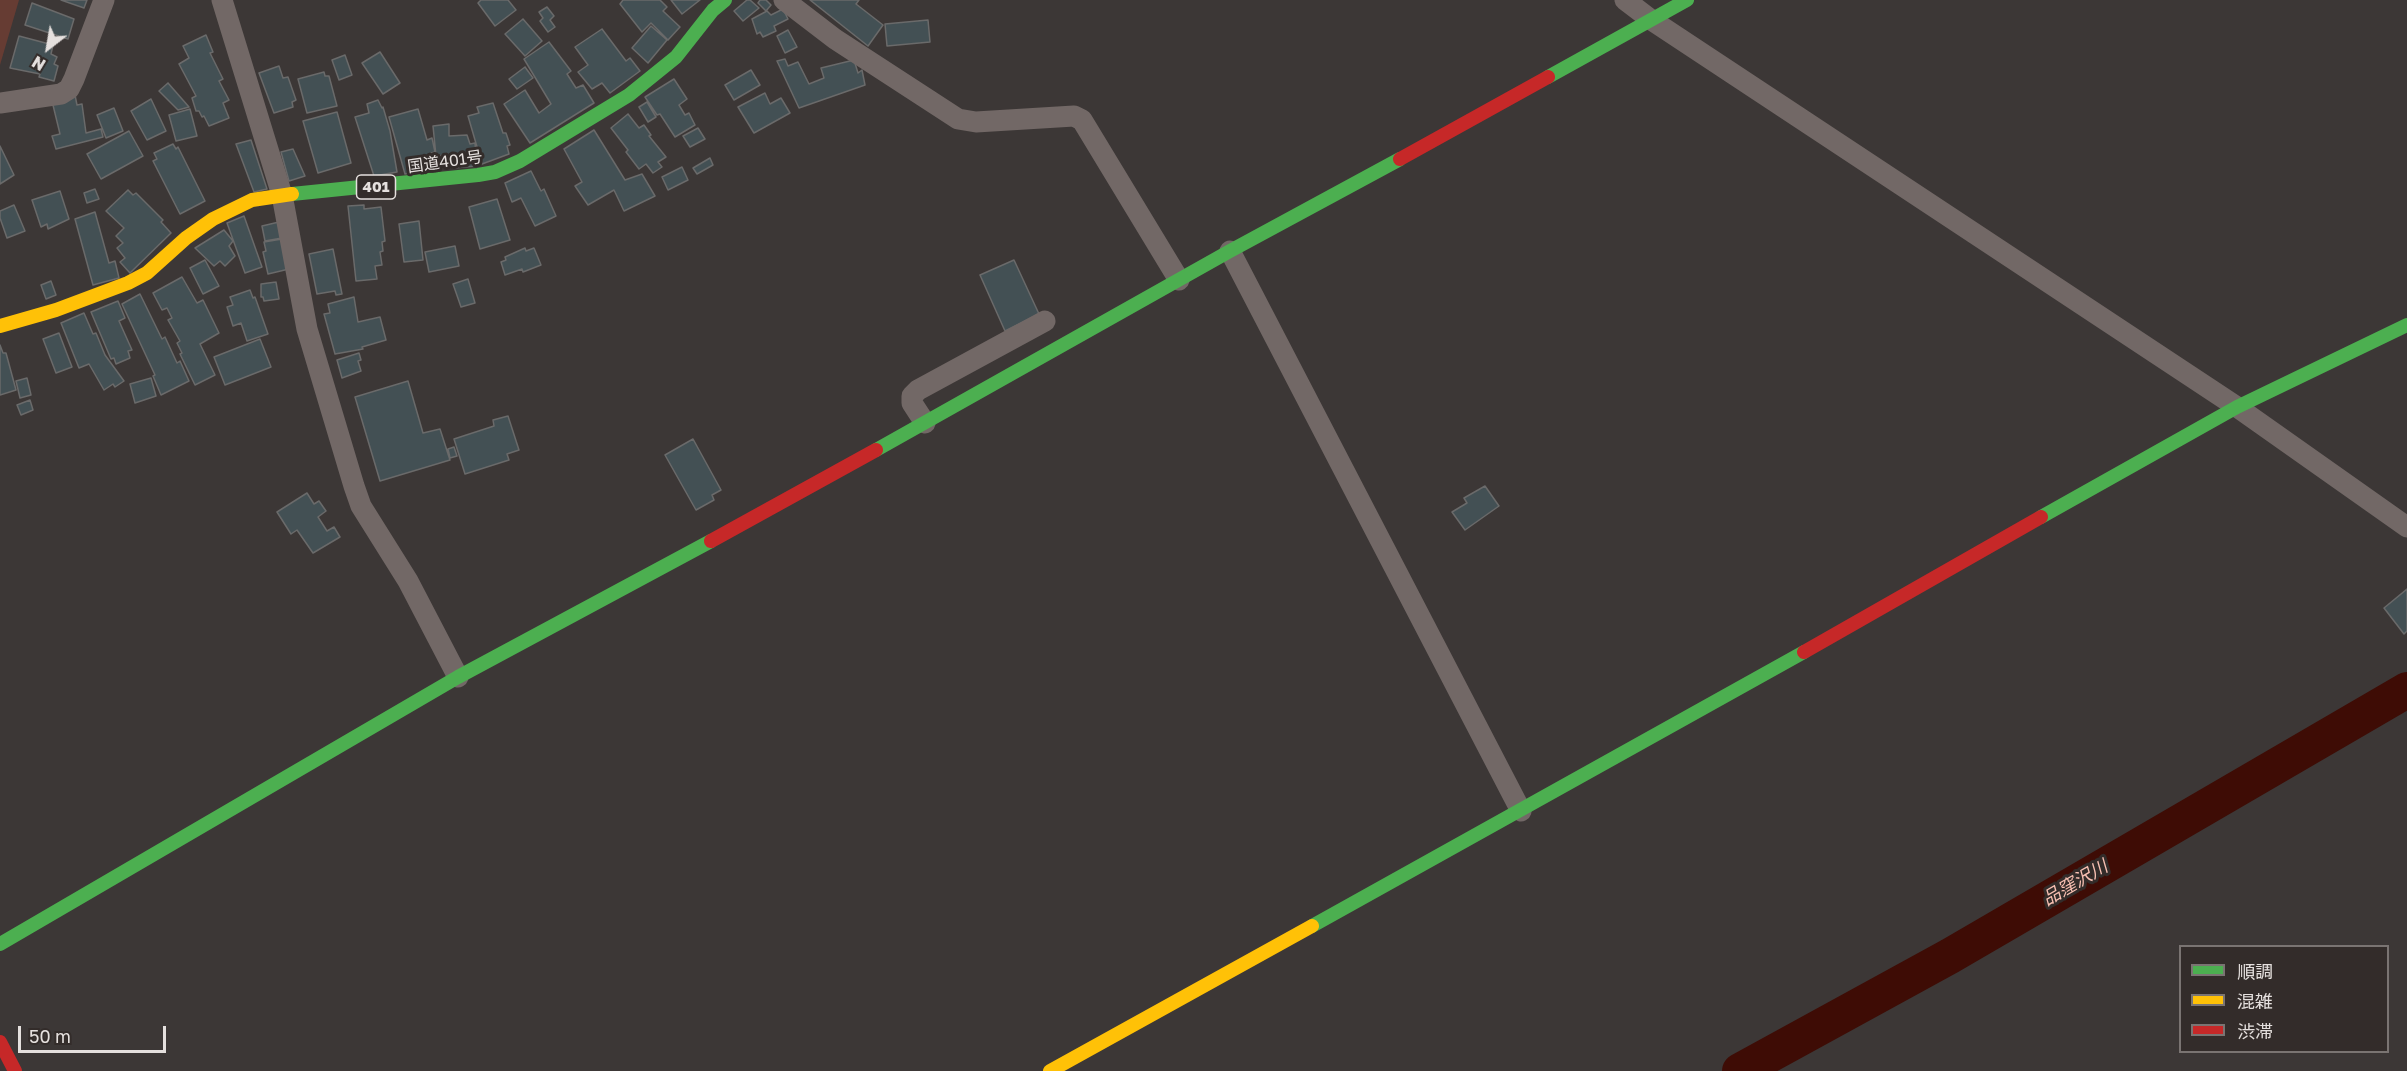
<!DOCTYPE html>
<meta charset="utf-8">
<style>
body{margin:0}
#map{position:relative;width:2407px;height:1071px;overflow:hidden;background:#3c3736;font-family:"Golos Text","Noto Sans JP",sans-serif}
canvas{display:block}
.legend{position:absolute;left:2179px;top:945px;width:210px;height:108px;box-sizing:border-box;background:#332c2a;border:2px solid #7a7472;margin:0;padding:8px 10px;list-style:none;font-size:18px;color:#e5e0de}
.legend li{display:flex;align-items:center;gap:12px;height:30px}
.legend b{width:30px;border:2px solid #7a7472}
.north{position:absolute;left:18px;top:18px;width:60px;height:60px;-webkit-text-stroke:4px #332c2a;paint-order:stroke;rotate:211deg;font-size:16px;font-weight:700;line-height:24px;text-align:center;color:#e5e0de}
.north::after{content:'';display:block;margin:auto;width:21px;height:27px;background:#e5e0de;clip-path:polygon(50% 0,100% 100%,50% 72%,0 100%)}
.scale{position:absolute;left:18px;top:1026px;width:148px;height:27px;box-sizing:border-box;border:3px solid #e5e0de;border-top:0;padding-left:8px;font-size:18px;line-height:21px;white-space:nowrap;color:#e5e0de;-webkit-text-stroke:4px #332c2a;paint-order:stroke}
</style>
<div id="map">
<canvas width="2407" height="1071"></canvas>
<ul class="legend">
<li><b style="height:8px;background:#4caf50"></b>順調</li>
<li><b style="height:8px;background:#ffc107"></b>混雑</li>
<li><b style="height:8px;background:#c62828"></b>渋滞</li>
</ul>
<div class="north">N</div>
<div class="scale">50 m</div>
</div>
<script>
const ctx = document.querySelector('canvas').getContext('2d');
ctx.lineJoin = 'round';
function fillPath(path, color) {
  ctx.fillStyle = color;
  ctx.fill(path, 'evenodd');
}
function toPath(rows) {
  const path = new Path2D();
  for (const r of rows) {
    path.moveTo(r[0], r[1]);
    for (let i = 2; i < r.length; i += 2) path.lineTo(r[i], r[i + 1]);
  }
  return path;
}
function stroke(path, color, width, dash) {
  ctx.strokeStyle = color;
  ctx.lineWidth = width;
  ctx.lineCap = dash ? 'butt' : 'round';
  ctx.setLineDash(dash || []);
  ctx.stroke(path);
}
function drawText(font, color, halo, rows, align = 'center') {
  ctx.font = font + ' "Golos Text","Noto Sans JP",sans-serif';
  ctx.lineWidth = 6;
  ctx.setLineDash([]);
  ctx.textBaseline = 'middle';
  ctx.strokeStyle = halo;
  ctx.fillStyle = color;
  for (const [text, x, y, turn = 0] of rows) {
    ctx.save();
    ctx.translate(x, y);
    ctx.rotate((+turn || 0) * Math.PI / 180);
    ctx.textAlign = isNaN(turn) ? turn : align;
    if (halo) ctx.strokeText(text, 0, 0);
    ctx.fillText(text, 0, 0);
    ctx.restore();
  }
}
fillPath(toPath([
 [0,0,19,0,0,65]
]), '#663c33');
stroke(toPath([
 [1740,1071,1950,956,2407,690]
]), '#3e0c05', 36);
const building = toPath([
 [61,0,87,0,84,8,61,0],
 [481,0,508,0,516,10,495,26,478,3,481,0],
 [623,0,660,0,667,7,663,11,680,27,668,40,651,23,642,32,620,4,623,0],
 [671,0,700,0,682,14,671,0],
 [747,0,750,0,759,8,743,21,734,11,747,0],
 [760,0,766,0,771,5,766,11,758,3,760,0],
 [810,0,859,0,856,4,883,25,868,46,810,0],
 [32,3,74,19,68,39,25,25,32,3],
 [547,7,554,16,550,20,555,27,548,32,540,21,543,18,539,12,547,7],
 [783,9,788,19,774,26,776,31,763,37,760,32,757,34,752,19,767,11,771,15,783,9],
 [523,19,542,41,525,56,505,34,523,19],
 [928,20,930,42,887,46,885,24,928,20],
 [651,26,667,40,648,63,632,48,651,26],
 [602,29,626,61,630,58,640,71,610,93,602,83,592,89,578,72,588,65,575,47,602,29],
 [788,30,797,47,785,53,777,36,788,30],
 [206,35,213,52,210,53,223,79,219,81,229,100,223,103,229,118,209,126,204,116,202,117,199,111,196,111,192,98,196,96,179,64,189,58,183,46,206,35],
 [19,36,53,45,51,54,57,57,54,64,58,66,54,81,39,77,40,74,10,68,19,36],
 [549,42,571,71,567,74,576,88,583,85,594,103,530,143,504,104,525,90,539,113,551,104,524,59,549,42],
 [380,52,400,83,383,94,362,63,380,52],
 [345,55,352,75,339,80,332,60,345,55],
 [785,59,788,66,798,62,809,84,824,78,821,68,854,60,858,73,862,70,865,85,799,108,777,61,785,59],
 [279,66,283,78,288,77,296,100,292,102,293,107,274,113,259,73,279,66],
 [525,67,533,78,517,89,509,79,525,67],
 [751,70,760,85,734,100,725,85,751,70],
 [324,72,325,76,329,76,337,106,307,113,298,79,324,72],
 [674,79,687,99,679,105,685,115,689,113,695,125,675,137,660,114,657,115,645,97,674,79],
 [168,83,189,107,178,110,159,91,168,83],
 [765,93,770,104,781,98,790,113,754,133,738,107,765,93],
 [75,95,77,105,82,104,86,133,101,129,103,137,56,149,52,136,60,134,52,101,75,95],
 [151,99,166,131,147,140,131,111,151,99],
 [378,100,382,108,383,107,390,131,397,172,374,176,355,117,369,113,367,104,378,100],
 [647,102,656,117,648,122,639,107,647,102],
 [493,103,503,133,506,133,510,145,507,146,509,154,482,164,468,116,479,113,477,107,493,103],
 [114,108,123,131,106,138,97,115,114,108],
 [190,109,197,136,176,141,169,115,190,109],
 [418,109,427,140,432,138,435,152,431,153,434,167,405,174,389,117,418,109],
 [337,112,351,163,318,173,303,121,337,112],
 [628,114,639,128,644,125,651,135,649,136,666,157,658,162,662,167,653,173,646,164,639,169,626,152,628,150,611,128,628,114],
 [449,124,449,136,467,135,470,144,475,143,477,166,453,168,449,155,436,156,433,126,449,124],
 [698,128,705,139,690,147,683,136,698,128],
 [594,130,625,180,642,174,655,196,624,211,614,190,588,205,575,186,582,182,564,149,594,130],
 [129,131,143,156,101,179,87,154,129,131],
 [251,140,267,189,254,192,236,144,251,140],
 [173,144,176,149,178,147,205,201,180,214,153,161,157,159,154,153,173,144],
 [0,146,14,175,0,184,0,146],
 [293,149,305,176,289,181,281,152,293,149],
 [710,158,713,165,697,174,693,168,710,158],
 [682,167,688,180,668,190,662,177,682,167],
 [531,171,541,191,544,189,556,216,535,226,521,198,512,202,505,183,531,171],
 [95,189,99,199,87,203,84,193,95,189],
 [128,190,133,195,136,193,163,220,161,222,171,233,130,273,120,262,125,258,117,248,123,243,116,236,124,228,106,211,128,190],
 [60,191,69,219,48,229,47,224,41,227,32,200,60,191],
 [497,199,510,240,480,249,469,207,497,199],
 [14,205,25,231,7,238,0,218,0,211,14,205],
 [364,205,364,209,381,207,385,241,382,242,383,251,380,252,382,265,375,266,377,279,356,281,348,206,364,205],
 [95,212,109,263,115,261,119,278,93,285,75,219,95,212],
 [244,216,262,267,245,273,227,223,244,216],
 [419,221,423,260,404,262,399,224,419,221],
 [279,222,282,238,265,241,262,226,279,222],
 [224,230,233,241,229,246,235,256,225,266,220,261,214,266,195,248,224,230],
 [282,239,289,269,268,274,263,252,266,251,264,242,282,239],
 [455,246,459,266,429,272,425,252,455,246],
 [525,248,526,251,534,248,541,265,523,272,522,269,505,275,501,262,506,260,505,257,525,248],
 [333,249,342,294,336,295,335,291,317,294,309,254,333,249],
 [205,260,219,286,203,294,190,268,205,260],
 [1014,260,1039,314,1005,331,980,275,1014,260],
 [182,277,197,303,203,300,219,333,200,344,215,375,195,385,180,354,182,353,177,343,180,341,168,320,172,318,167,308,162,310,153,293,182,277],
 [468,279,475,303,461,307,453,284,468,279],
 [51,281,56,295,46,299,41,285,51,281],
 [276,282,279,299,264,301,263,297,261,297,261,284,276,282],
 [250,290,253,298,255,297,268,334,247,341,241,323,233,326,227,307,233,305,230,297,250,290],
 [140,294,162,339,165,337,177,363,180,361,189,381,161,395,153,376,155,375,122,304,140,294],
 [354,297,358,322,380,317,386,340,362,347,363,349,335,354,324,314,330,313,328,304,354,297],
 [118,301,125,318,119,321,132,350,128,351,130,358,116,364,114,358,111,359,91,312,118,301],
 [84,313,93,334,96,333,105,355,124,381,115,387,113,384,104,390,89,364,79,368,61,323,84,313],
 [59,333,72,367,56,373,43,339,59,333],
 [260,339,271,367,225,385,214,357,260,339],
 [0,345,3,353,6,353,16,390,0,395,0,345],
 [359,353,361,360,358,361,361,371,342,378,337,360,359,353],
 [27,378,31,395,20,398,16,381,27,378],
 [151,378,156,396,135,403,130,384,151,378],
 [408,381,423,433,440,429,450,460,380,481,355,397,408,381],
 [30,400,33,410,21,415,17,405,30,400],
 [508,416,519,450,507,454,509,460,465,474,454,439,494,426,493,420,508,416],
 [693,439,721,490,712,495,714,500,696,510,665,455,693,439],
 [454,447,457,456,450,458,448,449,454,447],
 [1485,486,1499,506,1465,530,1452,512,1467,503,1464,498,1485,486],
 [307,493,314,504,319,501,326,511,318,517,327,531,334,527,340,537,313,553,297,530,291,534,277,512,307,493],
 [2407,589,2407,631,2404,634,2384,608,2407,589]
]);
fillPath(building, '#435054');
stroke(building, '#6a6a6a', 1.5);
stroke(toPath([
 [222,0,282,195,307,329,354,486,361,506,408,581,458,677],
 [784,0,835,39,958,119,976,122,1074,116,1082,120,1179,280],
 [1625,0,1650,19,2237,407,2407,527],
 [0,103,61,94,69,89,74,79,104,0],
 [1230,251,1521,811],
 [925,423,912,403,912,396,918,390,1045,321]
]), '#726866', 21);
stroke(toPath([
 [1548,77,1687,0],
 [292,194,478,175,495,172,520,161,629,95,676,57,713,10,725,0],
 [876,450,1230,251,1400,159],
 [2041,517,2237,407,2407,325],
 [1312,926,1804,652],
 [0,944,458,677,711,541]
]), '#4caf50', 14);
stroke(toPath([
 [0,326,56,310,128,283,147,273,186,238,213,219,252,200,292,194],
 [1050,1071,1312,926]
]), '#ffc107', 14);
stroke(toPath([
 [1400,159,1548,77],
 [711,541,876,450],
 [1804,652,2041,517],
 [0,1042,15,1071]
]), '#c62828', 14);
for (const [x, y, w] of [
 [376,187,39]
]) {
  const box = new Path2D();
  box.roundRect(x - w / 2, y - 12, w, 24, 4.5);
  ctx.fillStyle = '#332c2a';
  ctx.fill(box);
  stroke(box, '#e5e0de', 1.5);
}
drawText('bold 15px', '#e5e0de', null, [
 ["401",376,187]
]);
drawText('16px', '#e5e0de', '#332c2a', [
 ["国道401号",445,162,-8]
]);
drawText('italic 18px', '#fac1b3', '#332c2a', [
 ["品窪沢川",2075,883,-30]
]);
</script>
